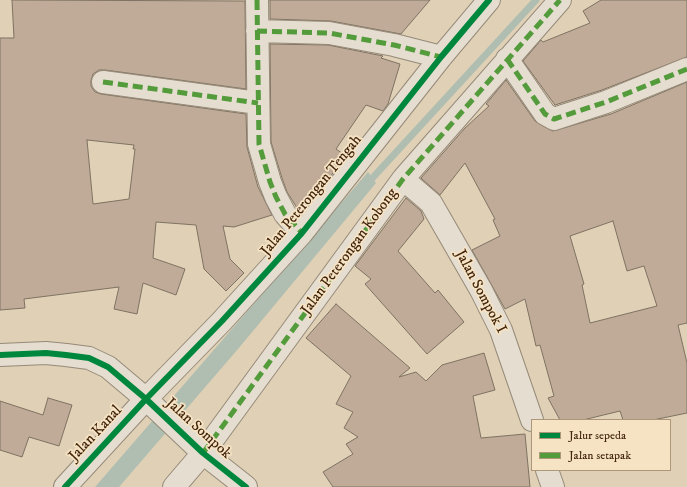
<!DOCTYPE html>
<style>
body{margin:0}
#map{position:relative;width:687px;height:487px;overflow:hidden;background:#dfd0b6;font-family:"IM FELL DW Pica",serif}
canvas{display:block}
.legend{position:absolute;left:531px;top:419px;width:140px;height:52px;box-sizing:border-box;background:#f5e3c4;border:1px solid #ad977a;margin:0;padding:5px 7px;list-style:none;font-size:12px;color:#42240c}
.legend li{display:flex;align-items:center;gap:8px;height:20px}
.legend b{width:20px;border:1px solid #ad977a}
</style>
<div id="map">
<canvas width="687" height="487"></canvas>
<ul class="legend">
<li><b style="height:5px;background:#00873e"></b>Jalur sepeda</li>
<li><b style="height:5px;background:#549b3b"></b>Jalan setapak</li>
</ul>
</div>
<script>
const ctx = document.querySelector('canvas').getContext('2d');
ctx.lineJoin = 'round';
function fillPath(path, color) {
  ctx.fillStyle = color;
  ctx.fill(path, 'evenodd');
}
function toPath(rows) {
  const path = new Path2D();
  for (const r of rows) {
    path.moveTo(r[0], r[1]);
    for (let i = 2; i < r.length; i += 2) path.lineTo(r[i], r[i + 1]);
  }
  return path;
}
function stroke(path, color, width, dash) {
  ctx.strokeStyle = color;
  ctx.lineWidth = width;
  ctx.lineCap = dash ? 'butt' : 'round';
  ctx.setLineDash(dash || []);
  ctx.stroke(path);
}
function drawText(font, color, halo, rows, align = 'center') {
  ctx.font = font + ' "IM FELL DW Pica",serif';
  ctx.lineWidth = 3.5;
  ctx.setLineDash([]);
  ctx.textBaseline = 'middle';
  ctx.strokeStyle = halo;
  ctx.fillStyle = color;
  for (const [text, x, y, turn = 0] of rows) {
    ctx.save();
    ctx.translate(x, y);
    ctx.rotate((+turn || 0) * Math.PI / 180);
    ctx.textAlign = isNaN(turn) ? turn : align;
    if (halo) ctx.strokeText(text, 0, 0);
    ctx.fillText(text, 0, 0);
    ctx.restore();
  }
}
fillPath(toPath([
 [368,172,376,183,238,349,119,487,95,487]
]), '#afbeb0');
stroke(toPath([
 [366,185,536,0]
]), '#afbeb0', 7);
const building = toPath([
 [12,0,245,1,246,89,105,70,99,70,93,74,91,81,91,86,95,92,101,94,246,114,247,147,258,187,272,215,234,227,223,226,230,259,244,273,226,291,204,269,196,225,156,222,153,258,185,269,176,295,143,283,137,314,114,309,119,287,24,299,25,308,0,310,0,38,14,38,12,0],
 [87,140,134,145,133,149,135,149,129,199,93,204,87,140],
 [270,0,430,0,401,34,331,21,270,19,270,0],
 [601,0,687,0,687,57,602,90,555,105,523,61,541,40,543,42,590,23,583,11,601,0],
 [270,44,328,45,383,56,381,58,400,64,388,104,383,111,366,105,336,149,346,156,313,199,309,196,299,211,287,192,282,178,271,142,270,44],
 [506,80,535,121,553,131,611,114,687,82,687,323,678,325,687,363,687,413,653,420,623,420,620,411,583,420,560,420,548,398,554,396,540,345,536,346,525,299,505,309,472,250,500,236,493,220,495,219,465,163,440,195,421,178,465,128,489,106,486,104,506,80],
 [613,221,627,271,644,266,657,306,590,323,582,285,584,284,570,236,613,221],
 [406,198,421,211,424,219,398,251,435,293,438,290,464,322,427,354,365,284,371,279,355,266,406,198],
 [336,304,410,368,399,377,416,372,426,381,442,365,484,353,495,390,473,396,481,438,525,434,530,487,333,487,323,472,353,454,346,444,358,437,344,428,353,412,336,404,351,376,306,338,336,304],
 [48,398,72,405,59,446,29,437,22,457,0,450,0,401,43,415,48,398]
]);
fillPath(building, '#bfab98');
stroke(building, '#7f7262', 1);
const minor = toPath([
 [257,0,259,144,270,182,276,197,285,214,302,233],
 [257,31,329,33,394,45,441,57],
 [507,59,545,114,554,119,606,102,687,69],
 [103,82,258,103],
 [403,179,431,203,481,290,501,330,532,420],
 [0,355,46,353,66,355,89,358,108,367,146,399,203,453,246,487],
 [547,470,553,487],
 [65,487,146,399,222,321,302,233,441,57,489,0],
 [174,487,203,453,403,179,560,0]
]);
stroke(minor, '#968a78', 24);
stroke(minor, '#e4ddd0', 22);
stroke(toPath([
 [257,0,259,144,270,182,276,197,285,214,302,233],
 [257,31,329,33,394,45,441,57],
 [507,59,545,114,554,119,606,102,687,69],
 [103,82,258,103],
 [203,453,403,179,560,0]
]), '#549b3b', 5, [10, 5]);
stroke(toPath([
 [0,355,46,353,66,355,89,358,108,367,146,399,203,453,246,487],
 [65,487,146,399,222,321,302,233,441,57,489,0]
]), '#00873e', 6);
drawText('15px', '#42240c', '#f5e3c4', [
 ["Jalan Peterongan Tengah",312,196,-51],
 ["Jalan Peterongan Kobong",350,252,-54],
 ["Jalan Sompok I",480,292,62],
 ["Jalan Sompok",198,429,42],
 ["Jalan Kanal",96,434,-47]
]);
</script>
